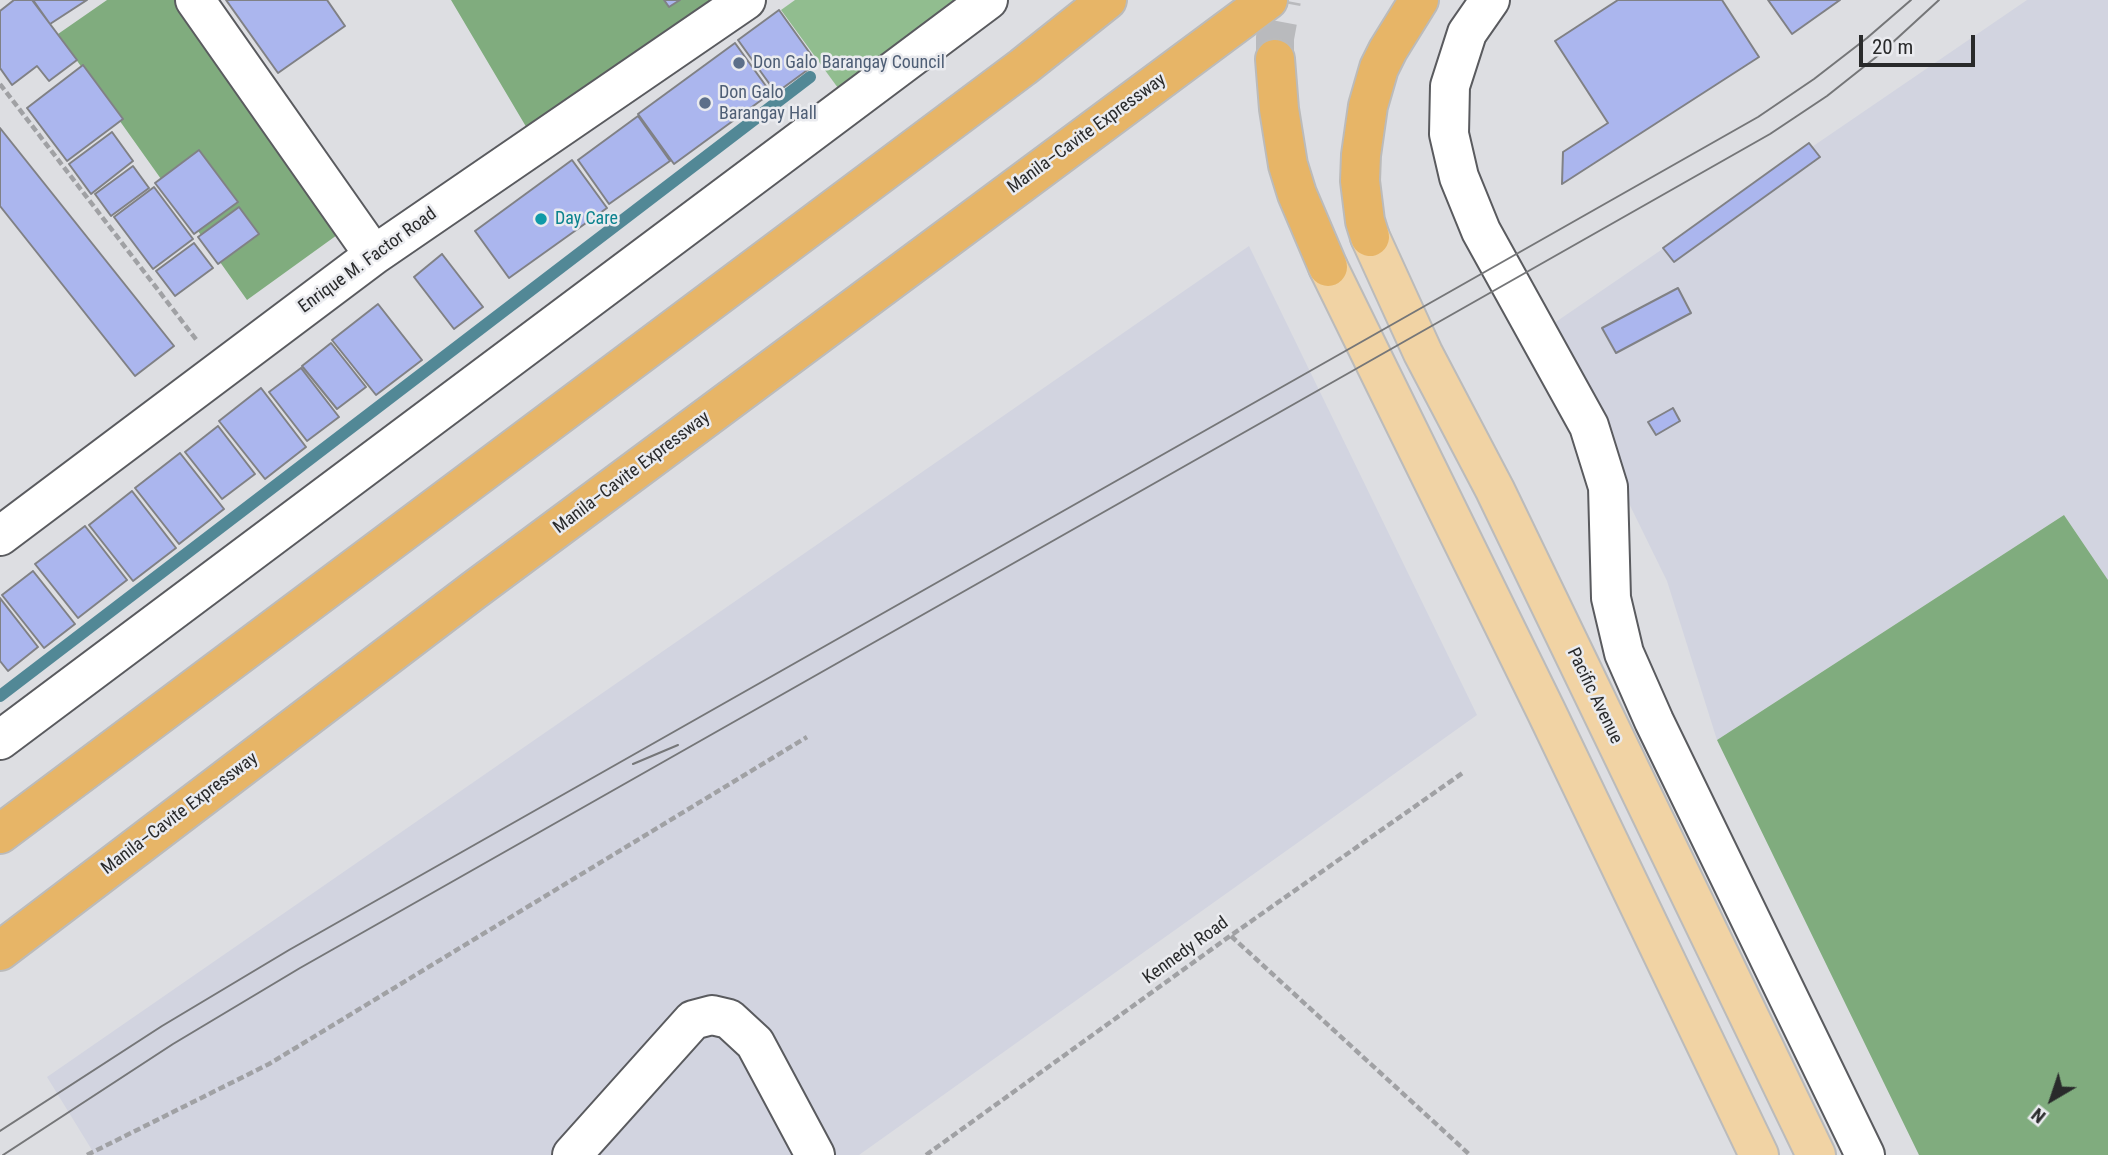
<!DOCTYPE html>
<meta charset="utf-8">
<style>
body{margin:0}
#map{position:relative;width:2108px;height:1155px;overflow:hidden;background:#dddee2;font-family:"Roboto Condensed",sans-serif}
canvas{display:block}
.north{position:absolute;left:2017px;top:1064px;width:70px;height:70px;-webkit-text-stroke:5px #eaebef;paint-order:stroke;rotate:219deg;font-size:19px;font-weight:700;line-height:28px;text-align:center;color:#292a2b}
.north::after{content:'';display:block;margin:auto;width:24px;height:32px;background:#292a2b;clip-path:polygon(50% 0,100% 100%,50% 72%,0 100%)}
.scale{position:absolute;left:1859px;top:35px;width:116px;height:32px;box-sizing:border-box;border:4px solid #292a2b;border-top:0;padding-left:9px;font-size:21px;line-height:24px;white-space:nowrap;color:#292a2b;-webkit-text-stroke:5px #eaebef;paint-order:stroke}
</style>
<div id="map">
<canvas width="2108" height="1155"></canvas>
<div class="north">N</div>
<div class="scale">20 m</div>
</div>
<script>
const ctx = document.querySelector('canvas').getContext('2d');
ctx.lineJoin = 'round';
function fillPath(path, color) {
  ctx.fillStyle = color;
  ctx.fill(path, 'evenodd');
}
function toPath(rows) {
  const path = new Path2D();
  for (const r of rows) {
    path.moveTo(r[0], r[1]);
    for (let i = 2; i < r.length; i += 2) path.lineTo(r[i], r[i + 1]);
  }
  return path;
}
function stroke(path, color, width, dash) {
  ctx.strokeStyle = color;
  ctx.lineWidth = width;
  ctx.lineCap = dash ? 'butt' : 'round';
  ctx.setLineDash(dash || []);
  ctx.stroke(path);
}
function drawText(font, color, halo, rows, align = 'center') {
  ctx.font = font + ' "Roboto Condensed",sans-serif';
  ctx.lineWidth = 5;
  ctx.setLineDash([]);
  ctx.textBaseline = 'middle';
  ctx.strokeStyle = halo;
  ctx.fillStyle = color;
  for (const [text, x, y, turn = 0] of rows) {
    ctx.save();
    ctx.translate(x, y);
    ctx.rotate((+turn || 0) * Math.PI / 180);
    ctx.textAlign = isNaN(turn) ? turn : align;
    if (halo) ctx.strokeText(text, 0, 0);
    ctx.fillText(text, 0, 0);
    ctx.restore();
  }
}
fillPath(toPath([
 [2027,0,2108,0,2108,580,2064,515,1717,740,1667,581,1544,330],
 [1249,246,1477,715,859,1155,95,1155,47,1077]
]), '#d2d4e0');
fillPath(toPath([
 [795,0,956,0,838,88,781,10]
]), '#91bd8f');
fillPath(toPath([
 [107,0,178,0,344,230,247,300,58,34],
 [451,0,717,0,528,130],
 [2064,515,2108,580,2108,1155,1919,1155,1717,740]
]), '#80ac7e');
stroke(toPath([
 [0,696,810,77]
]), '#528896', 12);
const building = toPath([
 [14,0,32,0,77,60,49,81,37,66,12,85,0,68,0,11,14,0],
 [33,0,87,0,50,24,33,0],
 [226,0,327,0,345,26,278,73,226,0],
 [664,0,680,0,669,7,664,0],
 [1618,0,1722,0,1759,57,1562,184,1563,152,1608,123,1555,41,1618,0],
 [1768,0,1840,0,1792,34,1768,0],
 [779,10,817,63,776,93,738,40,779,10],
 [735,43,771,93,674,164,638,114,735,43],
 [83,65,123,119,67,161,27,108,83,65],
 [638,116,670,161,609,204,578,160,638,116],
 [0,128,174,346,135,376,0,206,0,128],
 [112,132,133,161,91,194,69,164,112,132],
 [1809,143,1820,157,1674,262,1663,248,1809,143],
 [199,150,238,202,194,234,155,183,199,150],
 [572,160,607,208,509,278,475,231,572,160],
 [133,166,149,188,111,216,95,194,133,166],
 [154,187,193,239,153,269,114,217,154,187],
 [239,207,259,234,218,264,198,237,239,207],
 [194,243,213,268,175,296,156,271,194,243],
 [442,254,483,307,454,329,414,277,442,254],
 [1678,288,1691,313,1616,353,1602,328,1678,288],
 [378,304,422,360,376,395,332,340,378,304],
 [331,343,366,387,337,409,302,366,331,343],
 [301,368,339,417,307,441,269,392,301,368],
 [261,388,306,447,265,479,219,421,261,388],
 [1673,408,1680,421,1656,435,1648,422,1673,408],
 [218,426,255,474,222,499,185,452,218,426],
 [180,453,224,509,179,544,135,488,180,453],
 [132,491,176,548,133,581,89,525,132,491],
 [85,526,127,580,78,618,35,564,85,526],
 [33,571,75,624,44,648,2,595,33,571],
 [0,598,38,647,8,671,0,661,0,598]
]);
fillPath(building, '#abb6ee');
stroke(building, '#808185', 2);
stroke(toPath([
 [1275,59,1275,38,1282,0]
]), '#b9babd', 38, [38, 19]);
const minor = toPath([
 [195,0,374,255],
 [1490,0,1467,33,1450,86,1449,134,1459,177,1481,231,1589,426,1608,487,1611,598,1624,653,1654,721,1865,1155],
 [0,536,374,255,746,0],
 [0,740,988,0],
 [572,1155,693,1020,712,1015,729,1019,755,1043,815,1155]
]);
const major = toPath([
 [1370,237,1423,353,1495,490,1816,1155],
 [1328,267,1547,713,1759,1155]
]);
const highway = toPath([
 [1275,59,1279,109,1288,165,1297,194,1328,267],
 [1370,237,1365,221,1360,181,1361,155,1368,106,1379,68,1388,50,1419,0],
 [0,834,1023,67,1107,0],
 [0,951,473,591,1268,0]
]);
stroke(minor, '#5a5b5f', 42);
stroke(major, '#bbb', 42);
stroke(highway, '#bbb', 42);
stroke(toPath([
 [0,84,198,342],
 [1231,936,1470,1155],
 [87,1155,269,1064,807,737],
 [926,1155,1230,936,1464,772]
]), '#a0a1a4', 4.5, [7, 3.5]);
stroke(minor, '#fff', 38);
stroke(major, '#f1d3a4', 38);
stroke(highway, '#e7b567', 38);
stroke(toPath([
 [633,764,678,745],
 [0,1131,162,1026,289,950,1758,117,1814,79,1867,38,1911,0],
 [3,1155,173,1044,300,968,1770,134,1827,96,1880,54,1939,0]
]), '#757678', 2);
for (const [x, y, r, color] of [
 [739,63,7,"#5c6f8a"],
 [705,103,7,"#5c6f8a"],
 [541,219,7,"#0f9aa8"]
]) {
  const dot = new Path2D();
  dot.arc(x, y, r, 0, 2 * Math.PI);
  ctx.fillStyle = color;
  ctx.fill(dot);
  stroke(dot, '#eaebef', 2.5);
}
drawText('18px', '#4e5e75', '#eaebef', [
 ["Don Galo Barangay Council",753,63],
 ["Don Galo",719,93],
 ["Barangay Hall",719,114]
], 'left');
drawText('18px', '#292a2b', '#eaebef', [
 ["Manila–Cavite Expressway",1087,134,-36],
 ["Enrique M. Factor Road",368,261,-36],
 ["Manila–Cavite Expressway",632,473,-37],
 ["Pacific Avenue",1594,696,64],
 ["Manila–Cavite Expressway",180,814,-37],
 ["Kennedy Road",1186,951,-36]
]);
drawText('18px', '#0d838f', '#eaebef', [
 ["Day Care",555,219]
], 'left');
</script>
